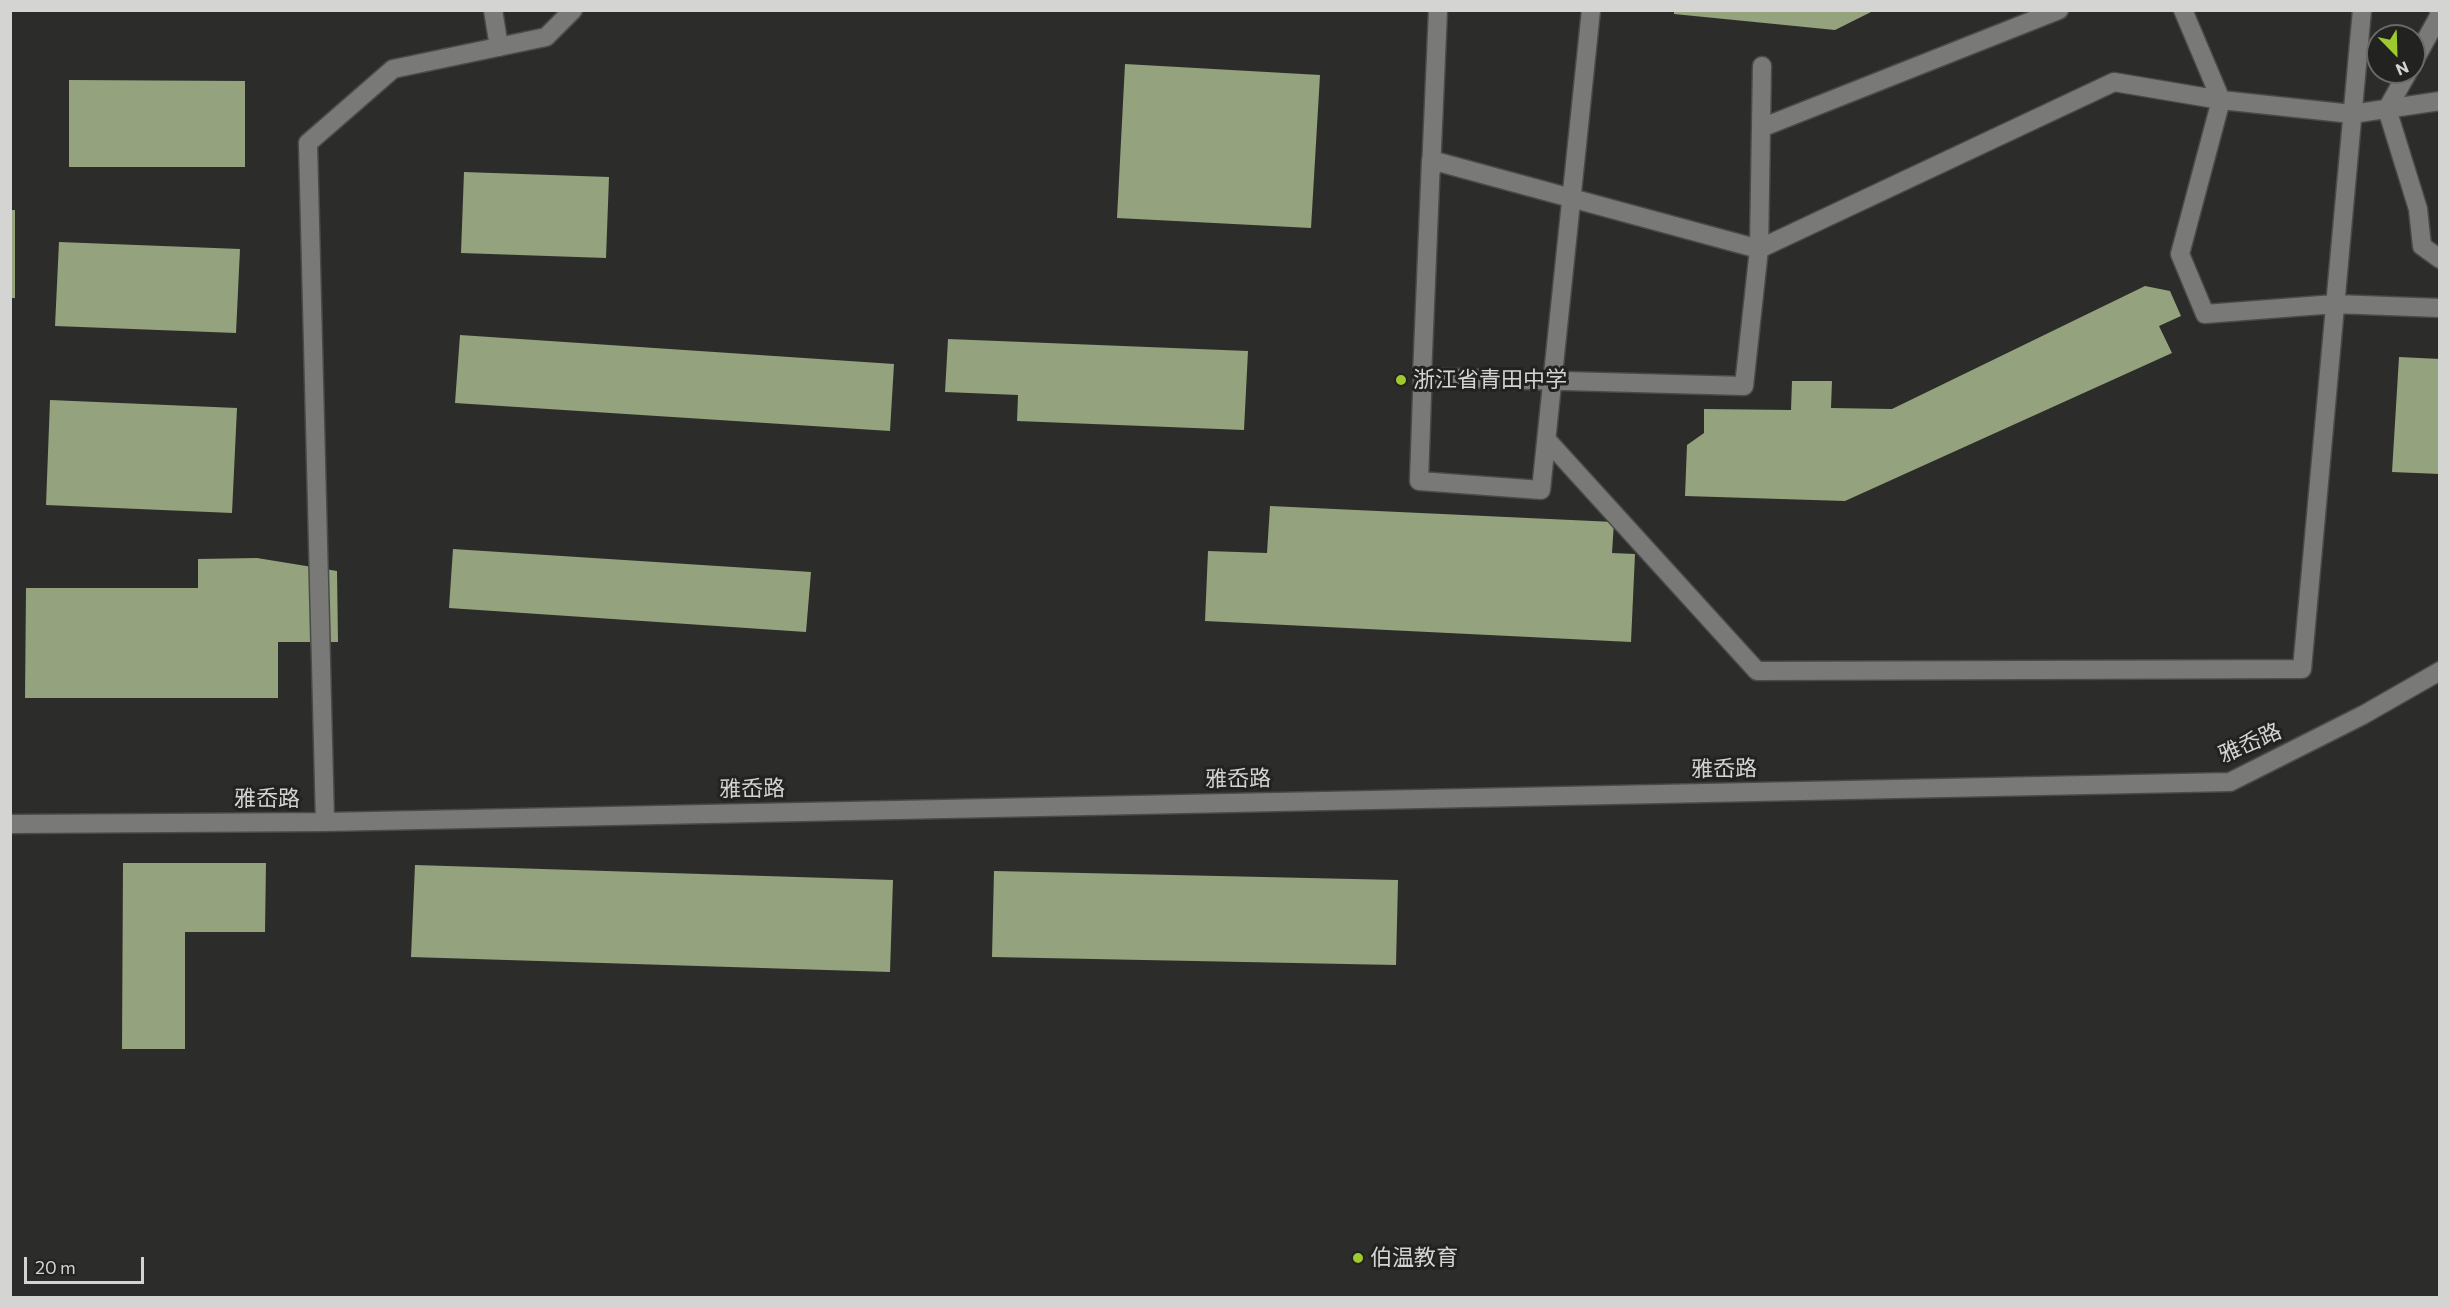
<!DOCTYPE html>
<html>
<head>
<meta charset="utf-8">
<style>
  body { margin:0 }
  #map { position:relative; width:2450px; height:1308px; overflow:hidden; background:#2c2d2a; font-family:Commissioner,sans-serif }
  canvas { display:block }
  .frame { position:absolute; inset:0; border:12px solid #d4d5d3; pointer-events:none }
  .north { position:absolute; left:2366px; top:24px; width:60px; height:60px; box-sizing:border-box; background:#222321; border:2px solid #696a68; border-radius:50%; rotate:157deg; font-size:16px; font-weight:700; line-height:24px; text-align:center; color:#d4d5d3 }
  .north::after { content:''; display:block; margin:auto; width:21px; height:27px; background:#9fca2d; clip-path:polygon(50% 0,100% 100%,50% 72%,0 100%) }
  .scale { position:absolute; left:24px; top:1257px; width:120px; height:27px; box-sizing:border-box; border:3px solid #d4d5d3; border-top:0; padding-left:8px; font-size:18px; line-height:21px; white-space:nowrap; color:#d4d5d3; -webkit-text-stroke:4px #222321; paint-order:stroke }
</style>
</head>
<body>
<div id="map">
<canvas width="2450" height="1308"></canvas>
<div class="frame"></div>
<div class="north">N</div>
<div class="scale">20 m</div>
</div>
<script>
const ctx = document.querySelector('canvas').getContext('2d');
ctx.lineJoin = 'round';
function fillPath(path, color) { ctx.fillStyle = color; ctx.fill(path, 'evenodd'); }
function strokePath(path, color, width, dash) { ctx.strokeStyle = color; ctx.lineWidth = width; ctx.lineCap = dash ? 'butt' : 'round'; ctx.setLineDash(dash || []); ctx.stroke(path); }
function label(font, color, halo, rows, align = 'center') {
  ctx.font = font + ' Commissioner,"Noto Sans SC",sans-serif'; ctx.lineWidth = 6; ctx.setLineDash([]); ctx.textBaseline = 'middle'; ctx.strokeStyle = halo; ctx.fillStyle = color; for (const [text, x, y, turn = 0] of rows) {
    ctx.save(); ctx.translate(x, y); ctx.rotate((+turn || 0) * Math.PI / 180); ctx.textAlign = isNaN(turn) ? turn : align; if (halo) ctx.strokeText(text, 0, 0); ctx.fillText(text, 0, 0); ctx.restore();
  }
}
fillPath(new Path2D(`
  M1674,10H1875L1835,30L1674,14Z
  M1125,64L1320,75L1311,228L1117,218Z
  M69,80L245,81V167H69Z
  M464,172L609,177L606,258L461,253Z
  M10,210H15V298H10Z
  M59,242L240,249L236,333L55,326Z
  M2145,286L2170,291L2181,316L2159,326L2172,353L1845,501L1685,496L1687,445L1704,433V409L1791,410L1792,381H1832L1831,408L1892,409Z
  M460,335L894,364L890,431L455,403Z
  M948,339L1248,351L1244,430L1017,421L1018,395L945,392Z
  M2399,357L2440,359V474L2392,472Z
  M50,400L237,408L232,513L46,505Z
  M1270,506L1614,522L1612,553L1635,554L1631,642L1205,621L1208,551L1267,553Z
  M453,549L811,572L806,632L449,608Z
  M257,558L337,571L338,642H278V698H25L26,588H198V559Z
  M123,863H266L265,932H185V1049H122Z
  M415,865L893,880L890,972L411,957Z
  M994,871L1398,880L1396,965L992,957Z`), '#94a27d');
const minor = new Path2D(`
  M493,10L499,47
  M2183,10L2221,100L2180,254L2205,314L2335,304L2440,308
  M2414,61L2439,16V10
  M1762,66L1759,249L1431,160L1422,377L1744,386L1759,249L2114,82L2221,100L2352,114L2440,101
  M2408,72L2387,109L2418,209L2422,246L2440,259
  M1761,128L2059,10
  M1431,171L1438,10
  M1423,366L1419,481L1541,490L1591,10
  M1547,440L1757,671L2302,669L2362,10
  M325,822L308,143L393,69L546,37L573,10
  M10,824L325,822L2230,782L2363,715L2440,671`);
strokePath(minor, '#4a4b49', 21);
strokePath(minor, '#797a77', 18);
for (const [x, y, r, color] of [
  [1401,380,6,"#9fca2d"],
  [1358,1258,6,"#9fca2d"]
]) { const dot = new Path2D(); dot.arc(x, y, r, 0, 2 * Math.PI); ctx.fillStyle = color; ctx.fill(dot); strokePath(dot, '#222321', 2); }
label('22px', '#d4d5d3', '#222321', [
  ["浙江省青田中学",1413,380],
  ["伯温教育",1370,1258]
], 'left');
label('22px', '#d4d5d3', '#222321', [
  ["雅岙路",2250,743,-24],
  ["雅岙路",1724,769,-1],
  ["雅岙路",1238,779,-1],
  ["雅岙路",752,789,-1],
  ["雅岙路",267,799]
]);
</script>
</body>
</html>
